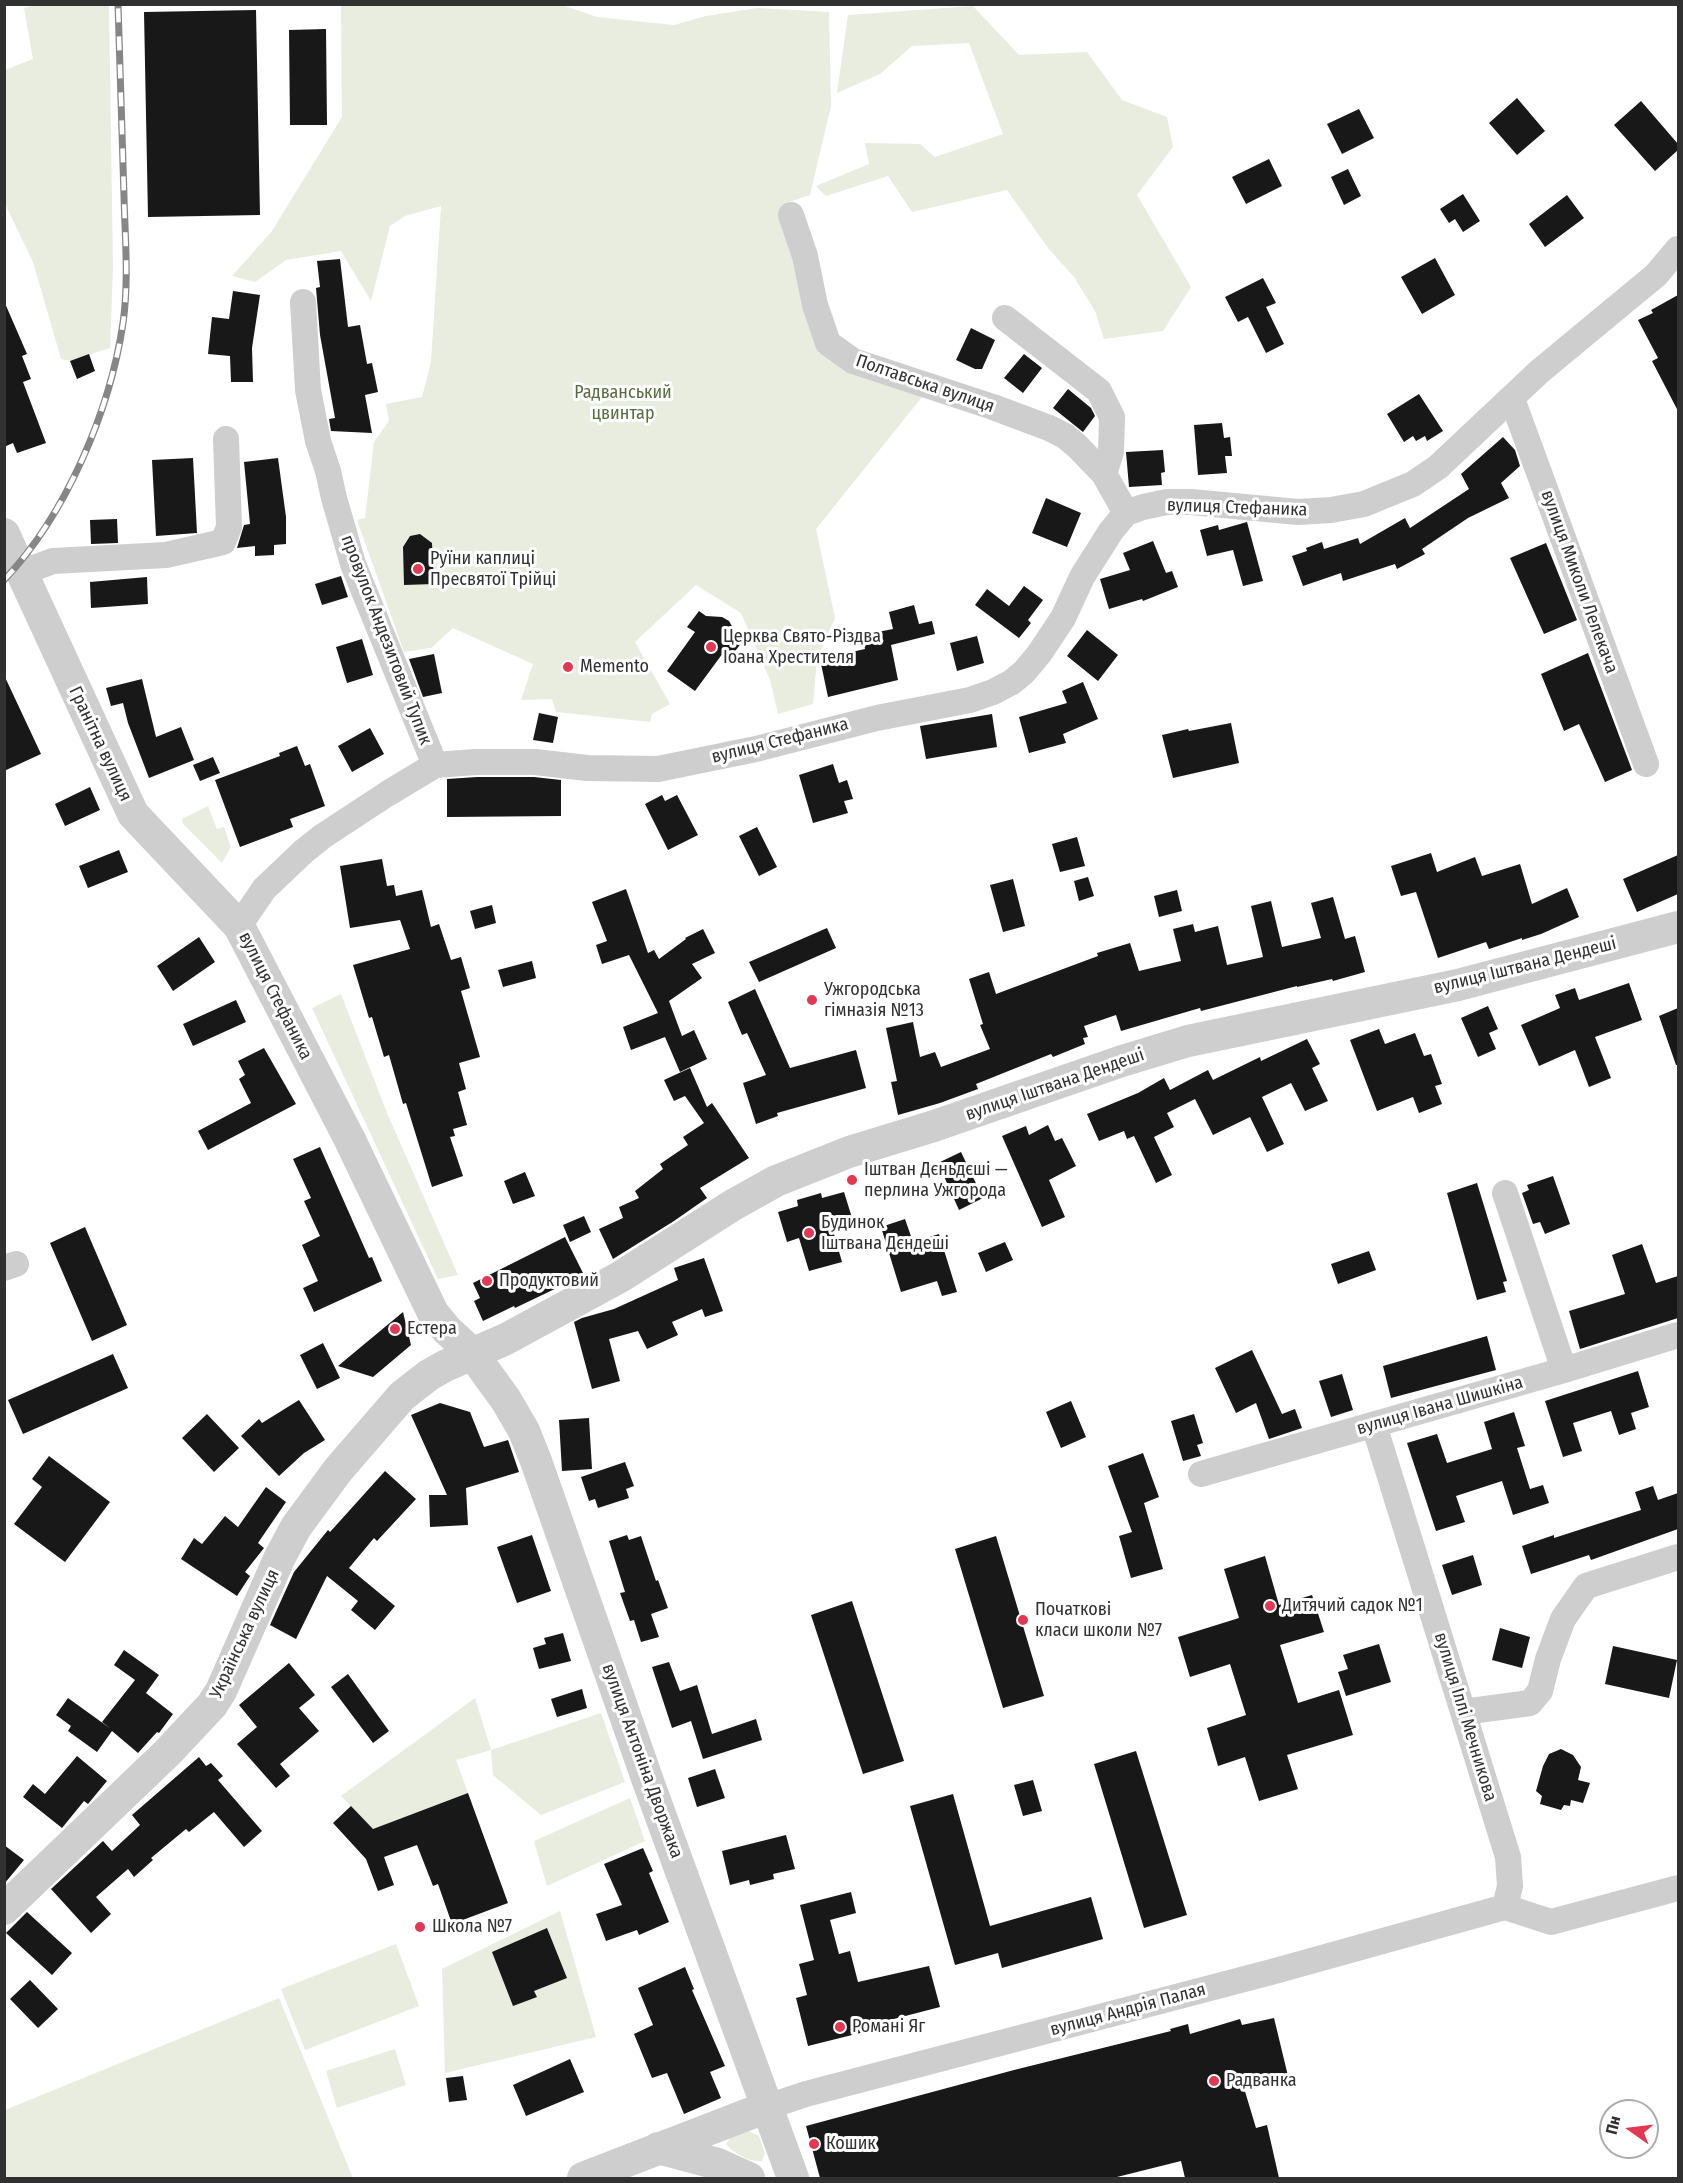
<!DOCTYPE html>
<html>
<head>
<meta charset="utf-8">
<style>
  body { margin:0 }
  #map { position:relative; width:1683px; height:2183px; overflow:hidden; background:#fff; font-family:"Fira Sans Condensed",sans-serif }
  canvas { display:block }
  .frame { position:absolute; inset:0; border:6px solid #313131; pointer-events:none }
  .north { position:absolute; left:1599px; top:2099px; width:60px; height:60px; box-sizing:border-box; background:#fff; border:2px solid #adadad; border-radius:50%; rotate:284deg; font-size:16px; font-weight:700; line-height:24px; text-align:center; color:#313131 }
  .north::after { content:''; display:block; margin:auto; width:21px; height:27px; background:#e33854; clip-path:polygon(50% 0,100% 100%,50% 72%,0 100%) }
</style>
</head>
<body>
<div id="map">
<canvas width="1683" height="2183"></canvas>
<div class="frame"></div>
<div class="north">Пн</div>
</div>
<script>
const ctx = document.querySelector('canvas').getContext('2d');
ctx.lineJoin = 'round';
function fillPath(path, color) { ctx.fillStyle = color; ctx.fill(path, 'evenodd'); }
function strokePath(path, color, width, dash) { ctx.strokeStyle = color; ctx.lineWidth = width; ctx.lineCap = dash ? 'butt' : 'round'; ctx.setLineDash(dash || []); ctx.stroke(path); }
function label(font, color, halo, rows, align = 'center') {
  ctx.font = font + ' "Fira Sans Condensed",sans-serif'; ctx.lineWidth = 6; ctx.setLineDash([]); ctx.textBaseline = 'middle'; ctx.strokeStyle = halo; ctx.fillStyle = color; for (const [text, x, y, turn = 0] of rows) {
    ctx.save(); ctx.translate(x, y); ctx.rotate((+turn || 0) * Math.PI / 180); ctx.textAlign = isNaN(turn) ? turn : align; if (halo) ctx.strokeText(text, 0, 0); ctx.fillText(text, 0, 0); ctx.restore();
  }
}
fillPath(new Path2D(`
  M40,4L109,5L113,269L110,348L70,361L61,359L33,262L5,204V70L33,59L24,8Z
  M341,5H562L597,17L674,25L706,16L757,8L829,12L831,106L810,195L786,203L827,354L926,392L816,529L835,618L817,659L813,704L778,714L770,680L741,613L696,585L635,642L670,704L652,714L650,722L556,712L552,699L521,700L533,664L453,628L431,648L404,652L357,520L365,518L374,442L389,421L386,404L422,397L431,362L441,206L405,216L390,226L371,301L341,251L286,260L255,282L232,276L272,231L342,117Z
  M973,6L1019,55L1087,52L1122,100L1167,117L1173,147L1137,195L1191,287L1163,331L1104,339L1095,311L1074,277L1048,248L1007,190L912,212L888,176L826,196L816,186L869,164L865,143L920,144L935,157L1003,134L969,43L912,46L880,74L837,93L848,15Z
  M208,806L217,829L224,827L231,847L222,863L183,824L182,819Z
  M341,994L387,1113L458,1275L438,1279L312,1008Z
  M475,1698L491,1750L601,1713L625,1782L541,1815L493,1775L491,1750L456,1760L468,1793L373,1829L341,1796Z
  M630,1798L645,1841L547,1886L534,1841Z
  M560,1911L596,2037L445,2073L442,1969Z
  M396,1944L419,2006L305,2050L281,1989Z
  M279,1998L353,2178H5V2110Z
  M395,2049L406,2085L337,2108L326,2071Z
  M749,2131L759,2136L765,2153L762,2161C751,2163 733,2153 726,2144L730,2138Z`), '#e8eddf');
fillPath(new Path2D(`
  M256,10L260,215L148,217L144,12Z
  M326,29L327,125H290L289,30Z
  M1517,98L1545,131L1517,155L1489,123Z
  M1641,101L1678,144V150L1655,171L1614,125Z
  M1359,109L1374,138L1342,154L1327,124Z
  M1269,159L1282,186L1246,204L1232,177Z
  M1348,169L1361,196L1344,205L1331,177Z
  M1463,194L1480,221L1463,232L1455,219L1449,223L1440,209Z
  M1567,195L1584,218L1545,247L1529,224Z
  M1435,258L1455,295L1422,314L1401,277Z
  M340,259L348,327L360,325L367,364L372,363L378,392L365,395L372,433L331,431L329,419L335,418L320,335L316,288L320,287L317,261Z
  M1263,278L1276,303L1266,307L1284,344L1266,353L1248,317L1238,322L1225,297Z
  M233,291L260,295L252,348L253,382H231L230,356L208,354L212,317L229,319Z
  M1678,295V411L1652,361L1658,358L1638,320L1653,313L1651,310Z
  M4,301L27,354L22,356L31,379L23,382L46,443L17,453L13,443L4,447Z
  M971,328L995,340L982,369H975L956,360Z
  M89,354L95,371L77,379L70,361Z
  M1024,354L1042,368L1023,393L1004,378Z
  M1068,389L1091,408L1095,416L1083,432L1053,408Z
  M1419,394L1443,431L1427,441L1425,436L1416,441L1413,436L1404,442L1387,414Z
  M1222,423L1224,438L1230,437L1232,456H1225L1227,473L1198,475L1194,425Z
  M1503,437L1515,450L1520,466L1501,483L1509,498L1468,518L1422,549L1425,554L1397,569L1395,564L1343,581L1341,573L1303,586L1292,556L1307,551L1306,548L1322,542L1324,549L1358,538L1360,544L1405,518L1410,528L1469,489L1461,474Z
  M1163,450L1165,472L1161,473L1162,485L1129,487L1126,452Z
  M193,458L197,533L156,536L152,460Z
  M278,458L286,517V544L274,545V555L255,556V546L237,548L244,525L250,524L244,462Z
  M1046,498L1081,513L1067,547L1032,533Z
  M117,519L118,543L91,544L90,520Z
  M1247,522L1263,581L1243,586L1233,550L1207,556L1200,530L1218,525L1219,530Z
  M420,534L432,543L434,584L404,585L403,547L410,536Z
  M1153,541L1166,573L1172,571L1178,587L1143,601L1142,599L1109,609L1100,579L1130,570L1123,553Z
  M1546,543L1577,620L1544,634L1510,558Z
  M341,576L348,597L322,605L315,584Z
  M147,577L148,604L91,608L90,582Z
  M1024,586L1043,600L1028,620L1031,623L1019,638L975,605L987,589L1009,606Z
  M914,605L919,624L932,621L935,634L891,645L898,680L828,697L820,659L865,649L862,635L893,629L889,612Z
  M699,611L706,616L722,617L729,621L733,628L734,637L742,642L730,658L723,653L695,691L667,671L695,632L687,627Z
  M1087,630L1118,655L1098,681L1067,656Z
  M977,636L984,663L957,671L950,643Z
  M362,639L373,675L347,683L336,647Z
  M1588,653L1632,770L1605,782L1579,724L1564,731L1541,674Z
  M434,654L442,693L423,697L409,659Z
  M4,675L41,754L4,771Z
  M142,679L156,737L181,727L194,760L149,778L128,723L123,703L111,706L106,688Z
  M1083,682L1098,719L1063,734L1066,743L1029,753L1019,717L1067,703L1062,691Z
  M539,713L558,717L553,743L533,740Z
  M992,714L997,747L926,759L920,726Z
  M1231,723L1239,763L1173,778L1162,735L1188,729L1189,731Z
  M370,728L384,754L352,772L338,746Z
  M297,746L305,766L310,764L325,806L290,819L293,827L240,847L215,780L280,756L279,753Z
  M213,757L220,773L200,781L193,765Z
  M833,764L839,783L847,780L853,799L844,801L848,813L813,823L799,775Z
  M477,777H534L561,780V816L447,817V779Z
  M90,787L100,810L65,826L55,804Z
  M662,795L665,801L677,795L698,835L668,850L645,804Z
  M757,827L777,867L759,876L739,836Z
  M1077,837L1085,866L1060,872L1052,844Z
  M119,850L128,872L88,888L79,866Z
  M1431,853L1437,872L1475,857L1482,876L1520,864L1532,904L1567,888L1579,917L1541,934L1522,940V938L1489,949L1486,942L1438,958L1416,892L1401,896L1391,866Z
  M1678,855V894L1637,912L1623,879Z
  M382,859L387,886L394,885L396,896L422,890L431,927L439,924L451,960L461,957L470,988L461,991L480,1057L459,1063L466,1089L458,1092L467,1125L453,1129L455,1136L450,1137L463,1176L432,1187L406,1103L403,1104L389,1055L384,1057L372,1017L369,1018L353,965L410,949L400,920L350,928L340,866Z
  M1088,877L1094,896L1079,901L1074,881Z
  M1013,879L1025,926L1003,932L990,885Z
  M626,889L648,953L654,950L659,959L686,939L685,938L703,929L715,953L692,964L702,978L669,1001L682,1036L694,1030L707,1059L680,1072L665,1037L631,1050L623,1027L658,1013L629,955L602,964L596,945L607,941L592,902Z
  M1177,890L1182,911L1159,917L1154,896Z
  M1333,897L1345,939L1355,936L1365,972L1333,981L1332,979L1297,987V986L1201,1011L1200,1008L1121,1031L1116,1015L1084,1026L1088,1037L1083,1038L1085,1044L1053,1057L1051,1054L976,1084L978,1089L940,1103L898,1115L891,1082L897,1081L886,1028L913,1022L920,1057L935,1052L941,1067L990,1049L980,1025L983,1024L969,979L989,972L996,994L1098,956L1097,953L1130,943L1139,971L1181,961L1173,929L1193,924L1195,932L1218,926L1227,965L1263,957L1251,906L1271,901L1282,947L1321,938L1311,903Z
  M492,905L496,923L475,929L470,911Z
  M827,928L836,948L759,982L749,962Z
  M199,937L215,962L173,991L157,966Z
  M532,961L536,978L503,987L498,970Z
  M1629,983L1642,1020L1595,1037L1611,1078L1589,1087L1575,1050L1539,1066L1521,1025L1560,1008L1555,995L1575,988L1579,1000Z
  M755,989L790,1068L856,1050L866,1088L777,1113L778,1116L756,1124L743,1083L766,1075L747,1033L742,1035L728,1002Z
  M236,1000L246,1022L193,1046L183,1024Z
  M1488,1006L1498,1029L1489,1033L1496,1049L1478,1057L1461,1018Z
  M1678,1008V1065H1676L1659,1016Z
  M1379,1029L1385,1044L1415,1033L1424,1056L1431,1054L1442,1084L1435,1086L1442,1104L1419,1113L1413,1097L1377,1111L1350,1040Z
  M1307,1039L1320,1064L1312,1068L1328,1101L1305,1111L1291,1083L1262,1097L1284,1144L1267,1152L1250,1117L1213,1135L1195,1099L1167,1113L1174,1127L1154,1137L1172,1175L1156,1183L1134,1136L1127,1139L1124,1131L1099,1141L1087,1114L1138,1093L1164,1078L1170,1090L1208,1070L1213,1080L1260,1057L1261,1061Z
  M264,1048L296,1104L208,1150L198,1131L251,1103L239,1079L245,1075L238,1061Z
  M690,1068L707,1107L712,1103L749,1158L700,1188L707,1198L674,1221L613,1259L599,1229L623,1218L619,1207L639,1198L635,1191L663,1169L660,1164L688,1145L683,1137L704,1123L685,1096L674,1101L664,1080Z
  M1048,1125L1055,1141L1062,1138L1076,1166L1049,1180L1065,1217L1042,1227L1002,1136L1026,1126L1029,1135Z
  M320,1147L369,1258L372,1257L382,1281L314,1312L303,1288L318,1281L302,1245L320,1236L304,1201L311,1198L293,1159Z
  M961,1152L983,1198L959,1210L938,1163Z
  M525,1172L535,1196L513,1204L504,1181Z
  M1553,1176L1570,1224L1545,1234L1540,1222L1533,1224L1522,1193L1529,1190L1527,1185Z
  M1477,1183L1507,1281L1503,1282L1506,1292L1477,1300L1447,1193Z
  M844,1192L853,1221L832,1227L842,1262L809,1271L799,1238L787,1242L778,1212L798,1206L797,1200L821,1193L822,1198Z
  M584,1216L591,1232L570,1242L563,1225Z
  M905,1219L913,1242L939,1234L957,1292L942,1296L937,1281L901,1292L881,1227Z
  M85,1227L127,1325L92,1341L50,1243Z
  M565,1237L584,1275L515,1308L514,1306L483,1321L474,1301L480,1298L473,1283Z
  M1005,1242L1013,1260L986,1272L978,1253Z
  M1642,1244L1656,1283L1678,1276V1318L1580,1349L1569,1311L1625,1294L1612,1255Z
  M1369,1251L1376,1270L1338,1284L1331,1264Z
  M704,1258L723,1311L705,1317L702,1309L672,1322L678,1335L647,1349L638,1331L609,1339L620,1381L592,1389L574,1322L582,1318L614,1309L678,1280L674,1268Z
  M403,1312L411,1345L373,1377L338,1366Z
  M1487,1336L1496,1370L1391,1398L1383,1366Z
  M323,1343L340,1378L317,1389L300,1355Z
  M1252,1350L1282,1414L1295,1409L1302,1428L1269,1439L1256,1403L1236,1413L1215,1368Z
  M113,1354L128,1388L23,1434L8,1400Z
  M1638,1371L1649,1407L1631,1413L1636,1429L1619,1435L1611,1411L1573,1423L1582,1451L1563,1457L1545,1401Z
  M1342,1374L1353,1410L1331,1417L1319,1381Z
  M299,1400L325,1440L304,1453L279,1476L241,1436L259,1419L262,1423Z
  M1071,1401L1086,1437L1061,1448L1046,1412Z
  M440,1403L470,1412L484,1447L508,1440L519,1472L466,1488L468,1525L430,1527L429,1495H447L411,1415Z
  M1514,1412L1525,1446L1517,1448L1530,1489L1543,1485L1549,1503L1513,1515L1502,1481L1456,1496L1465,1522L1436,1531L1407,1443L1437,1434L1447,1463L1492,1449L1484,1422Z
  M207,1414L239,1448L214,1472L182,1438Z
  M1194,1414L1203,1443L1197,1445L1201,1456L1183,1461L1171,1421Z
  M589,1418L592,1469L562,1471L559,1420Z
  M1143,1453L1159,1497L1144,1503L1163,1569L1131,1578L1119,1536L1132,1532L1108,1466Z
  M49,1456L110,1502L65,1562L14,1524L42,1487L32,1479Z
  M625,1462L634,1486L626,1489L629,1498L598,1508L595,1499L589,1501L581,1477Z
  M385,1471L416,1499L377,1541L374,1538L349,1568L395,1606L375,1630L351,1610L358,1601L327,1576L296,1639L270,1625L294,1572L328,1530L330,1532Z
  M1653,1486L1658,1500L1678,1493V1529L1591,1560L1589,1555L1531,1574L1522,1546L1554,1535V1538L1641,1510L1635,1492Z
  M266,1487L286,1502L258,1543L264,1548L245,1572L250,1576L237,1596L181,1559L194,1538L202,1544L225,1516L238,1527Z
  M532,1535L551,1591L517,1603L497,1547Z
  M627,1535L629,1540L641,1536L656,1581L658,1580L668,1608L651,1614L659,1637L641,1642L634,1620L630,1621L620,1593L625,1592L609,1541Z
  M996,1536L1044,1696L1003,1708L955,1549Z
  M1473,1555L1482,1585L1452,1595L1442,1565Z
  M1265,1556L1279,1605L1312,1595L1324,1632L1280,1645L1298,1703L1339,1690L1353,1735L1287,1755L1298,1789L1259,1801L1245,1757L1218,1766L1207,1728L1246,1715L1230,1664L1190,1677L1178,1637L1239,1618L1224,1569Z
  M852,1601L904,1761L863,1774L811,1615Z
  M1500,1628L1530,1637L1522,1668L1492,1660Z
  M563,1633L571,1661L539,1669L533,1648L546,1644L544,1638Z
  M1379,1644L1391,1682L1346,1696L1338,1672L1348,1669L1343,1655Z
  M1613,1646L1677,1660L1669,1698L1605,1684Z
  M124,1650L159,1675L146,1693L173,1714L159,1733L157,1732L138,1753L112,1731L97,1752L68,1731L71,1726L56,1715L68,1698L111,1729L102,1722L135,1680L114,1665Z
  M669,1662L680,1691L697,1685L712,1734L756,1719L762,1740L703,1759L691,1721L672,1728L652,1667Z
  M289,1663L315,1695L299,1708L319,1731L280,1764L290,1776L276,1788L237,1744L257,1727L239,1705Z
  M348,1674L389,1731L373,1743L331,1687Z
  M582,1689L587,1708L557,1717L551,1699Z
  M1561,1749L1573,1755L1581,1767L1578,1780L1590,1783L1583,1803L1571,1800L1570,1806L1564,1805L1561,1810L1540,1804L1542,1796L1536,1791L1543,1766L1549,1754Z
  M1136,1751L1187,1915L1144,1928L1094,1764Z
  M77,1756L107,1781L88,1804L84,1801L62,1828L23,1797L33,1784L45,1794Z
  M199,1757L206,1766L211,1763L223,1776L218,1780L262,1831L244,1847L214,1812L189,1832L186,1829L151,1858L153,1860L134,1877L128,1869L96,1897L111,1914L91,1933L51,1889L103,1841L112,1851L140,1825L132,1815Z
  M715,1769L725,1798L697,1807L688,1778Z
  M1033,1780L1042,1811L1023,1816L1014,1785Z
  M468,1793L508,1903L452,1924L438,1884L433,1886L417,1845L384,1857L394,1885L378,1891L366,1859L333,1823L351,1806L373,1829Z
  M953,1794L990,1926L1091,1897L1103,1939L1002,1968L998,1953L955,1965L910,1806Z
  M786,1835L795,1869L773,1874L774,1879L750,1885L749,1880L730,1885L722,1851Z
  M4,1845L24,1860L4,1884Z
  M643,1848L653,1871L649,1873L669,1922L639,1935L637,1930L606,1941L596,1914L622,1905L604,1864Z
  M851,1892L856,1913L830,1920L839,1954L850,1951L858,1982L929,1966L940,2007L886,2021L888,2026L808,2046L796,1998L807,1995L799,1964L814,1960L800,1905Z
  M27,1912L72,1953L52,1975L6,1933Z
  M547,1928L567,1978L534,1991L537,1997L513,2006L492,1952Z
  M685,1967L694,1989L692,1990L725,2066L710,2072L721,2098L684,2114L667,2073L652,2078L634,2034L653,2025L638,1988Z
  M30,1980L58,2009L38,2028L10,1999Z
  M1274,2018L1288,2076L1244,2088L1256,2128L1267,2125L1279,2178H1185L1181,2161L1113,2178H820L806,2126L1014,2070L1171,2031L1170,2029L1188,2024L1190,2034L1240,2019L1242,2025Z
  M570,2059L584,2092L526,2116L513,2085Z
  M463,2076L467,2100L449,2102L446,2078Z`), '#181818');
strokePath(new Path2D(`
  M791,215L805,256L815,305L828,343L853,361L993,407L1049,428L1065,436L1078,447L1104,474L1126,513
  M303,302L308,390L318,441L328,471L334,498L353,564L435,765
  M1005,318L1099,391L1112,417L1111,452L1104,474
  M1512,399L1646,764
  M23,572L53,561L166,555L223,542L229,527L226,439
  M239,926L264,889L304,851L323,836L387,794L435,765L476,762H535L587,768L658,769L756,749L877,718L970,700L993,692L1012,682L1024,672L1039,654L1063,618L1082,577L1111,531L1126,513L1143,507L1167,502H1191L1298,512L1331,510L1364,504L1413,484L1438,467L1540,371L1656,275L1678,249
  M1505,1193L1564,1370
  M4,1268L16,1264
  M1374,1425L1508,1857L1510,1886L1505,1907
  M1201,1474L1564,1370L1678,1335
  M1463,1712L1530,1703L1540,1691L1548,1659L1563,1619L1586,1586L1678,1557
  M767,2107L806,2094L1275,1971L1505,1907L1551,1922L1678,1888`), '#cecece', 26);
strokePath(new Path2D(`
  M4,534L133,814L239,926L349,1138L433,1313L447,1330L472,1353L506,1400L524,1431L536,1461L649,1784L793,2178
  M4,1909L167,1753L212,1705L221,1691L279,1559L296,1527L338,1470L402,1396L429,1375L445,1366L506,1339L620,1277L733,1205L776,1181L849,1152L934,1126L1122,1061L1188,1041L1458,985L1678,927
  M658,2148L718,2164L749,2178
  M583,2178L767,2107`), '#cecece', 32);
const rail = new Path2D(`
  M4,580C66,515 110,411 123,323C129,281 125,238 124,196C122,132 120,68 118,4`);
strokePath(rail, '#868686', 7);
strokePath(rail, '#fff', 4.5, [14]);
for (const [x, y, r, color] of [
  [418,569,6,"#e33854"],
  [711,647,6,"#e33854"],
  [568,667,6,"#e33854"],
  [812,1000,6,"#e33854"],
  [852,1180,6,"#e33854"],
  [809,1233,6,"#e33854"],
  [487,1281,6,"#e33854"],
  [395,1329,6,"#e33854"],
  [1270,1606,6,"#e33854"],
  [1023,1620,6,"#e33854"],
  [420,1927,6,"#e33854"],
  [840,2027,6,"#e33854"],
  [1214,2081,6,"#e33854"],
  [814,2144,6,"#e33854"]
]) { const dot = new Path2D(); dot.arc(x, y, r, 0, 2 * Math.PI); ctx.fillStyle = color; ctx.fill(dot); strokePath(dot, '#fff', 2); }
label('18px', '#313131', '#fff', [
  ["Полтавська вулиця",925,384,19],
  ["вулиця Стефаника",1237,508,2],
  ["вулиця Миколи Лелекача",1579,582,70],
  ["провулок Андезитовий Тупик",386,640,69],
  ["вулиця Стефаника",780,741,-14],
  ["Гранітна вулиця",100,744,65],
  ["вулиця Іштвана Дендеші",1525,966,-14],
  ["вулиця Стефаника",275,996,63],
  ["вулиця Іштвана Дендеші",1055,1085,-19],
  ["вулиця Івана Шишкіна",1440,1406,-16],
  ["Українська вулиця",245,1634,-65],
  ["вулиця Іллі Мечникова",1465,1717,73],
  ["вулиця Антоніна Дворжака",642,1761,70],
  ["вулиця Андрія Палая",1128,2010,-15]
]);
label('18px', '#586c3e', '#fff', [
  ["Радванський",623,393],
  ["цвинтар",623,414]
]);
label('18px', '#313131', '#fff', [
  ["Руїни каплиці",430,559],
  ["Пресвятої Трійці",430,580],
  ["Церква Свято-Різдва",723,637],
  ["Іоана Хрестителя",723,658],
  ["Memento",580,667],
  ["Ужгородська",824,990],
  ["гімназія №13",824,1011],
  ["Іштван Дєньдєші —",864,1170],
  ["перлина Ужгорода",864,1191],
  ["Будинок",821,1223],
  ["Іштвана Дєндеші",821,1244],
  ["Продуктовий",499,1281],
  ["Естера",407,1329],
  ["Дитячий садок №1",1282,1606],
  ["Початкові",1035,1610],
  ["класи школи №7",1035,1631],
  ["Школа №7",432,1927],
  ["Романі Яг",852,2027],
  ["Радванка",1226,2081],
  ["Кошик",826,2144]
], 'left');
</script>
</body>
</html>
